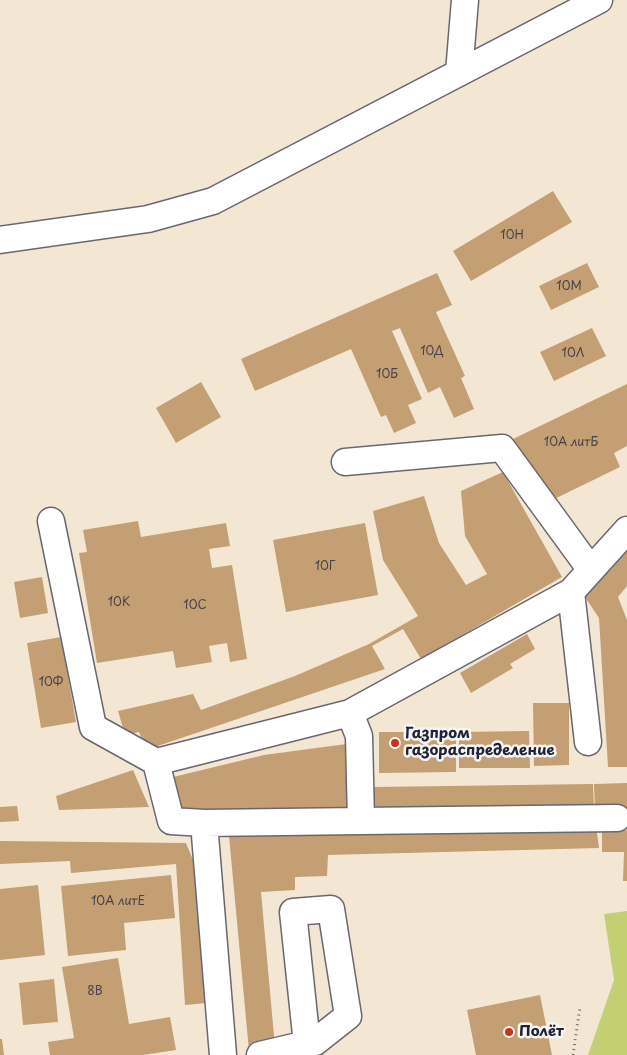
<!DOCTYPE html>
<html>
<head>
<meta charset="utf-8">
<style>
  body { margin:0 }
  canvas { display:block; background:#f3e7d3 }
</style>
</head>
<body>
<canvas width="627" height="1055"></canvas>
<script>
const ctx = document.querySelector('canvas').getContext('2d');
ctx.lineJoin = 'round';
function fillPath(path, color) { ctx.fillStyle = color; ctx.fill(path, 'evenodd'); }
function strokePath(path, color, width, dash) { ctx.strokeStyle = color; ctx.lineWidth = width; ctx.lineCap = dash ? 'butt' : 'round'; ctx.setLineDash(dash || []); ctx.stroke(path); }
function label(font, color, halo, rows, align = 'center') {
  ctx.font = font + ' "Playpen Sans",sans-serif'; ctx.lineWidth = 5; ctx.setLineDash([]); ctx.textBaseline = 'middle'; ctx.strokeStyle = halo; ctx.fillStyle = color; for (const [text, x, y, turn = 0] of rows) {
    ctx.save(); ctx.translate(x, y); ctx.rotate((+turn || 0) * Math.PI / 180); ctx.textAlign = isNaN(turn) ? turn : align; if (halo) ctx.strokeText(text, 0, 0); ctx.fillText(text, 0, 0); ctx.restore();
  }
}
fillPath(new Path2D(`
  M627,911V1055H588L614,980L604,914Z`), '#c3d071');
fillPath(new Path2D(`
  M553,191L572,222L471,281L453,251Z
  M587,263L599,287L551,310L539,286Z
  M437,273L452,305L436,312L465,376L461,378L474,409L454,418L440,387L428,393L400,328L392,331L422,399L408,405L416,423L394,433L386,415L381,417L351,349L255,391L241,359Z
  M592,328L606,356L554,381L540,352Z
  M201,382L221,417L176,443L156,408Z
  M627,384V446L614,453L620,467L544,504L513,439Z
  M503,472L562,577L421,659L403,629L372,646L385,669L146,750L139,732L125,735L118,711L193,694L201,710L295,676L369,644L418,616L383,560L373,511L424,496L439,543L466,585L487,574L465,536L461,491Z
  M138,521L141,537L226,523L230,546L209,549L212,568L232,565L247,659L230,662L227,643L209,646L212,662L176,668L173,651L97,663L79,553L87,552L83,530Z
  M365,523L378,595L286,612L273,540Z
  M627,546V586L618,597L627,620V767H608L599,618L585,597Z
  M42,577L48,613L20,618L14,582Z
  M527,634L535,649L510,664L513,668L471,693L460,673Z
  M61,637L76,722L41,728L27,643Z
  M533,703H569V765L534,766Z
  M529,731L530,768H459V732Z
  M379,732H456V772L379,773Z
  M354,743V814L180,811L173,777L264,755Z
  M133,770L149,807L59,810L56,796Z
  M627,783V809L595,810L594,784Z
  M593,784L594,810L374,813V787Z
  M17,806L19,821L0,822V807Z
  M596,826L599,848L328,855L327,876L295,877V890L261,892L275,1047L249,1051L229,836Z
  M602,830H627V881H623L624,852H602Z
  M0,841L186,843L193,860L209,983L206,1003L185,1005L176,864L71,873L70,861L0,864Z
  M171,875L175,918L124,923L126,950L68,956L61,886Z
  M38,885L45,955L0,960V889Z
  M118,958L129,1024L170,1017L176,1050L143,1055H50L48,1042L74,1038L62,967Z
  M54,979L58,1022L23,1025L19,983Z
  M540,995L552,1055H476L467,1010Z
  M0,1039H2L4,1055H0Z`), '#c39f73');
const minor = new Path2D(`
  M459,73L465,0
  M0,240L148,219L213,201L599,0
  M345,462L502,448L591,570
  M51,521L93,727L156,762
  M571,592L588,742
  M361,821L617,818
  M204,823L361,821L359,736L350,713
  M223,1055L204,823L171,821L156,762L350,713L571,592L627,530
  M260,1055L315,1042L348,1016L331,909L293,912L307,1044`);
strokePath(minor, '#6b6770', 29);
strokePath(new Path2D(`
  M573,1055L580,1007`), '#6b6770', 3, [1, 4]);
strokePath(minor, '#fff', 26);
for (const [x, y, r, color] of [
  [395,743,5,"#c8321e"],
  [509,1032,5,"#c8321e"]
]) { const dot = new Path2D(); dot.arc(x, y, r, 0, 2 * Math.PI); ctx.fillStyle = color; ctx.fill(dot); strokePath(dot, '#f6f6f2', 2); }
label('12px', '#4a4149', null, [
  ["10Н",512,236],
  ["10М",569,287],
  ["10Д",432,352],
  ["10Л",573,354],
  ["10Б",387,375],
  ["10А литБ",571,443],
  ["10Г",325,567],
  ["10К",119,603],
  ["10С",195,606],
  ["10Ф",51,683],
  ["10А литЕ",118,902],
  ["8В",95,992]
]);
label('bold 15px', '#22223b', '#f6f6f2', [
  ["Газпром",405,734],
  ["газораспределение",405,751],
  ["Полёт",519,1032]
], 'left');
</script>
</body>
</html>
